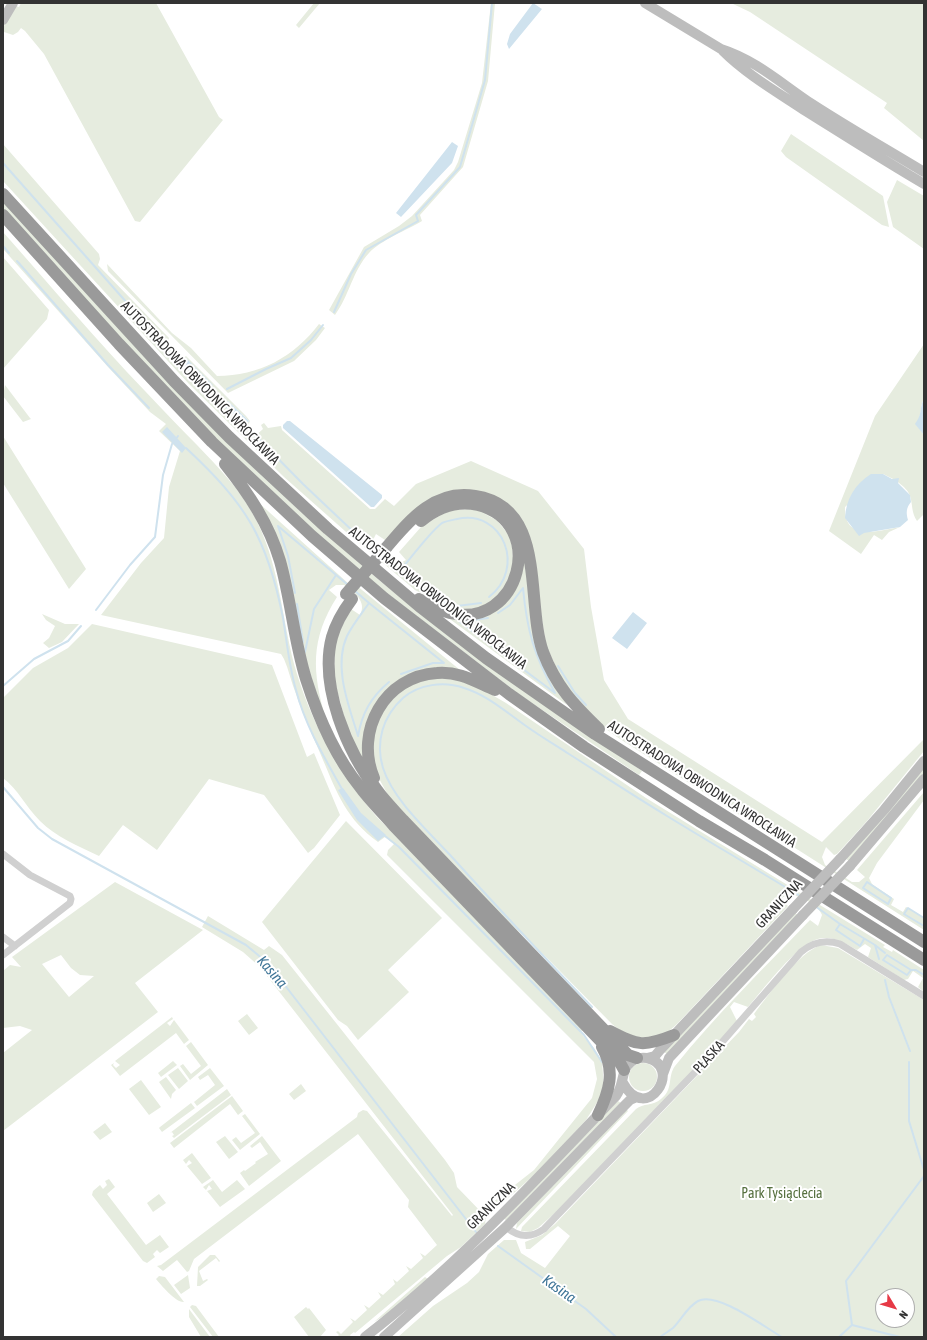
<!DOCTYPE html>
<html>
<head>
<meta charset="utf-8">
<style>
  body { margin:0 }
  #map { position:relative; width:927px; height:1340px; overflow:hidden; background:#fff; font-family:"Asap Condensed",sans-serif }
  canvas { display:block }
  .frame { position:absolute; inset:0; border:4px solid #333; pointer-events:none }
  .north { position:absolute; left:875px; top:1288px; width:40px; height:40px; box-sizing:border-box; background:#fff; border:1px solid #adadad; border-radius:50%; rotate:128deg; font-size:11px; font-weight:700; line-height:16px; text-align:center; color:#333 }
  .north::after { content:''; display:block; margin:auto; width:14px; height:18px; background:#e63946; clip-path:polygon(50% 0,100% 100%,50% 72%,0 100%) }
</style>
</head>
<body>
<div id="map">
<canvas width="927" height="1340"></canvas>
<div class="frame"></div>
<div class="north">N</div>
</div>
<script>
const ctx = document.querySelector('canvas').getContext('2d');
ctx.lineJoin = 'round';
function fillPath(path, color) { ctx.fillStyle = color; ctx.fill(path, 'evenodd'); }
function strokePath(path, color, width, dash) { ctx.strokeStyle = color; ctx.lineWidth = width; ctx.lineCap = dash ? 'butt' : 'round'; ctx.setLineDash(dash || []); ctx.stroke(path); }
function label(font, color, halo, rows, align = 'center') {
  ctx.font = font + ' "Asap Condensed",sans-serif'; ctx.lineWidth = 4; ctx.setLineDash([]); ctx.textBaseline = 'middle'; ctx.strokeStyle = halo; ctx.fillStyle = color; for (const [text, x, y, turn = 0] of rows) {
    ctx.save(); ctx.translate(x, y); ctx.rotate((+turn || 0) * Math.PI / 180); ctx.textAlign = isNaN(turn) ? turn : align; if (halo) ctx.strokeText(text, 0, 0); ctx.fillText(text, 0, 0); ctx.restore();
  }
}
fillPath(new Path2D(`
  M21,3H156L219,117L223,120L140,222L135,221L44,54L25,31L21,28L18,32L13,35L4,32C2,23 11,12 16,6L19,7Z
  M314,3H320L299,28L296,25Z
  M491,3H495L488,81L463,167L420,215L422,221C407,230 381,240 369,253C353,270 349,296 335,315L329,310L364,247L399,226L412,216L454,170L458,162L482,83Z
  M731,3H924V141L884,108L887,103L750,12Z
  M791,134L883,196L889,227L882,225L786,157L781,151Z
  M3,144L99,254L100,259L98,265L169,338L167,344L182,359L186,356L246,416L250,421L247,429L254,437L263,429L261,425L264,423L268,428L281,426L282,430L370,509H375L385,499L394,506L416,484L471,461L538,491L584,549L591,607L604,680L628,719L822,842L924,739V751L867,821L837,854L834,855L826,847L822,857L825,865L852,882H859L865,877L857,870L924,792V800L877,863L869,878L872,884L894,899L891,905L903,912L906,907L908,908L924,918V930L781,839L780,841L617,737L599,724L564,685L546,645L533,561L490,495L474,490L385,540L376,534L372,542C374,552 390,563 400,563L406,560L399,552L421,527L449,510L475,509L496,519L511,538L514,567L500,596L479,608L455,610L415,590L345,531L284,477L189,384L3,181ZM186,358L208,389L182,362ZM228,401L249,421L245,426L224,406Z
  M897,180L924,196V249L893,227L887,202Z
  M3,201L238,453L301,512L379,580L436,626L642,771L639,775L520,695L375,584L322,538L215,438L97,313L3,208Z
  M3,232C50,285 96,340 145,391C162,409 179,427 197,445C218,467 238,487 253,514C279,561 281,613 294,664C310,721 338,771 376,816L584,1029L580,1032L594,1048L602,1062L604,1087L598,1101L586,1120L542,1168L497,1208H493L492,1203L534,1170L592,1098L597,1079L594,1062L387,855L388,850L394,844L385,837L378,842C347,820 337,793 323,760C314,738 303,716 296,694C291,682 289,670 284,659L281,654L101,615L141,563L164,538L169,487L180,451L159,431L166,424L150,412L109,368L3,249Z
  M3,257L49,310L47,319L3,369Z
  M107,264L172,333L191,348L217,376C259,376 294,357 319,324L325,328L316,340L294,361L228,393L108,271Z
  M924,344V399C919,408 923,413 916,424L924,435V514L917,521C911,512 913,505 910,496C907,486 892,478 883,474L845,507C844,542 878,531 900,527L889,532L882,540L874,535L861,554L829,531L875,416Z
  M5,385L30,418L31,419L23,422L3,396Z
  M3,436L86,569L69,589L3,483Z
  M461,498L518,531L550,678L567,705L447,617L455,619L515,590L521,576L513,529L461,501Z
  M259,503L349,584L351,581L460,670L392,686L363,761L348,731L334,679L335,640L351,609L360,615C367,602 355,592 344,585H336L329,590L337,597C310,639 312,673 326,719L325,723Z
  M42,614L65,624H79L62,642L49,648L43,643L49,638L55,626L46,620Z
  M92,624L272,665L307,757L314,753L340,815L314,848L308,853L264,795L209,779L157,850L123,825L99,856C78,846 56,837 40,821C26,807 18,789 3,778V698L33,668L68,648Z
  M450,677L482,689L506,703L646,798L885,945L883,947L892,952L893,950L924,970V992L918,987L923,978L913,971L908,979L904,980L868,957L871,948L865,944L857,950C846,944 837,937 823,938C800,939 764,989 748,1007L734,1002L730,1007L737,1021L700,1063L564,1205L538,1228L530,1232L521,1231L522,1227L636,1109C643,1103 653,1106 661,1099C674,1089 667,1077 675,1066C716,1015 764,968 810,920L818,926L822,915C820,906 791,887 781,899L788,906L678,1023C671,1030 659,1040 648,1040C636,1039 621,1032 612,1024L548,959L502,916L389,797L376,773L371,747L380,714L401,690L422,680Z
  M924,767V773L908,794L849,861L846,859Z
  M346,821L442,918L388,970L409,992L358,1040L347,1026L338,1020L262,922Z
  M115,882L203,930L135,983L158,1012L3,1131V1053L32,1030L20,1026L3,1028V971L10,965L21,967L12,957ZM61,955L71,968L80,975L94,976L69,997L42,964Z
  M795,913L798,915L667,1054L664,1052Z
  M208,916L264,950L269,946L282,955L445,1160L454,1173L457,1187L486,1217L485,1224L461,1247L447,1256L355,1333L354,1332L350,1335L351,1337H337L339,1335L336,1332L338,1331L341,1334L353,1322L350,1318L355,1321L367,1310L364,1305L369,1308L381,1297L378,1292L383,1295L395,1284L393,1279L397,1282L409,1271L406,1266L411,1269L423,1258L420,1253L425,1256L437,1245L408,1207L409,1200L358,1134L194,1259L189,1271L187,1272L177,1260L163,1271L157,1266L161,1265L357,1117L358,1113L363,1110L367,1111L452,1216L453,1215L260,967L243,952L202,927Z
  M821,945L838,948L924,1000V1337H398L433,1306L467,1283L479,1272L488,1254L504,1240H516L521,1253L545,1268L570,1236L558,1226L530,1249H526L525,1242L542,1235L555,1224L739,1032L749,1019L752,1021L756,1017L754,1014C769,994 798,953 821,945ZM883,1296H907V1320H883Z
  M247,1014L258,1028L249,1035L238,1021Z
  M172,1017L173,1019L167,1023L170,1026L174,1020L189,1040L184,1044L176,1033L120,1076L111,1065L114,1063L113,1065L116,1068L120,1065L115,1061Z
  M191,1042L208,1065L190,1080L180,1066L183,1064L191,1074L201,1066L186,1046Z
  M173,1061L177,1065L161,1077L158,1073Z
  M629 1077a14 14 0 1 1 28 0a14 14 0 1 1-28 0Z
  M178,1068L188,1081L179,1089L168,1075Z
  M210,1068L224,1086L197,1106L194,1102L215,1085L208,1075L200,1080L198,1077Z
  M166,1077L176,1090L172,1094L171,1099L159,1082Z
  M141,1080L161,1107L149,1115L129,1089Z
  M301,1084L306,1091L294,1100L289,1094Z
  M227,1089L231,1095L174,1138L172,1136L174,1135L172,1132L170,1133Z
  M232,1096L243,1111L238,1115L230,1104L174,1148L170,1143Z
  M618,1101L621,1103L506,1220L504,1219Z
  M191,1103L195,1108L162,1132L159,1128L160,1127Z
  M626,1109L628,1111L516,1229L517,1223Z
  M245,1114L260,1134L240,1150L232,1140L236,1137L241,1143L255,1133L242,1116Z
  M105,1123L112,1132L100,1140L93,1132Z
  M225,1136L238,1152L229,1159L216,1142Z
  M262,1136L281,1161L249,1186L240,1173L244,1170L245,1171L256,1163L255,1162L268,1154L260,1142L252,1148L250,1146Z
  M192,1153L211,1178L202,1184L187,1166L192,1163L189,1160L186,1164L183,1160Z
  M109,1179L115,1187L107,1194L146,1245L160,1235L169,1247L160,1253L157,1250L153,1254L155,1257L147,1263L143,1261L92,1195L93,1191L100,1185L103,1189L107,1185L105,1181Z
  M213,1180L222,1192L237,1180L245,1189L220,1207L207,1191L212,1189L209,1185L206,1190L203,1187Z
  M159,1194L166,1203L153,1212L147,1203Z
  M210,1255H215L220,1261L219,1262L216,1258L199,1271L203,1281L207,1279L208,1280L200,1286H197L198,1267Z
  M188,1275L190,1288L181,1294L174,1285Z
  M159,1276L165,1277L184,1302C176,1303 161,1285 156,1279Z
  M425,1277L428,1279L387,1314L374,1322Z
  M192,1305L196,1306L219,1337H213L190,1307Z
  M306,1307L308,1309L309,1308L326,1330L320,1337H309L294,1317Z
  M189,1309L210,1337H201L189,1317Z`), '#e6ecdf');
fillPath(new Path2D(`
  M533,3L542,9L509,49L507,44L510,34Z
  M452,142L458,146L452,163L401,217L396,213Z
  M186,358L213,385L208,389L182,362Z
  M924,399V435L915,424C923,413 919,408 924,399Z
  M228,401L249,421L245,426L224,406Z
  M287,421H290L382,495V498L374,507H371L283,428V425Z
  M167,427L186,448L182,453L162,432Z
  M871,474H883L892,479L899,478L898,483L910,495L911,502C906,508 906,513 908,520L900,527L864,533L859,536L845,518C846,499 855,484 871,474Z
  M633,612L647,623L627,649L612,638Z
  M343,788L361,813L386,835L378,841L357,820L338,790Z`), '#cfe2ee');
strokePath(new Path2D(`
  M3,163L128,304L183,362
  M3,246L9,253
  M17,261L108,365L149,408
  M334,312L351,274L366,250L418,221L416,215L460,167L485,80L492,3
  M227,389L266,369L291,358L311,340L323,325
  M212,390L226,403
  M245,425L303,484L376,553
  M186,448C246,504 267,537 283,618C287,642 289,666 296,690C305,725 324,757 342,789
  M383,558L439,600L457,606L481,603
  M399,572C411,558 429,533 442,523C446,521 452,520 457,519C504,509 526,569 489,597
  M355,591L369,603
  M295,593L288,556L278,526L348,585
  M297,604L303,642
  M96,610L130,565L155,537L163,475L172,444L178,436
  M488,618L460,622L555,693C534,655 527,631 523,588L510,605L498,613
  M305,652L314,609L336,575
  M558,666L575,693L586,705
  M389,682C371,697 362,713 358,736C349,706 333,667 347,636C353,624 362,613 369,603L444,663H433L401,674
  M3,686L34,659L68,641L81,626
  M3,787L38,828L52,839L246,945L264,960L287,988L476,1232
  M385,836L399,847L584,1035L602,1062
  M867,882L891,898L888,904L863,888Z
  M815,906L840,924
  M924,918L908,908L904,914L924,926
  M864,939L860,946L836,930L840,924L875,945
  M887,955L911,970L907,975L883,960Z
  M879,959L875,945L885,953
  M911,970H916L924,975
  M885,980L889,997L910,1051
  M592,1007C544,957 497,907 451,856C429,832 393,800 383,768C375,742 383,716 403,698C419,684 444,681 464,688C487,695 506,712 526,726C540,736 555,745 569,754C602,775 634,796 667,816C711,843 756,869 800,896
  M909,1062V1121L924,1170
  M498,1246L586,1309L616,1337
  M852,1325L900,1337
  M660,1337C664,1334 669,1331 673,1328C682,1319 687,1307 698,1301C717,1291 764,1327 782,1337
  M839,1337L852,1325L846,1281L924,1176`), '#cfe2ee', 2);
strokePath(new Path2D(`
  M3,854L30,875L70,896L71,899L70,903L3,955
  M3,937L15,946
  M506,1227C518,1237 530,1239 544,1229L702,1065L801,952C813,942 825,939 840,944L924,996`), '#d0d0d0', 7);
strokePath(new Path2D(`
  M645,3L721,49C756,60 783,85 812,104C849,128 886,149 924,172
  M3,20L13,3
  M723,51C746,74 777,92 804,110C844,135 883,160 924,184
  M840,859L884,810L924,761
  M850,866L924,779
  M647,1058L655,1056L660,1050L793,909
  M663,1074L669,1058L803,915
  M365,1337C457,1266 536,1180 616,1096C624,1085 621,1073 628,1065C633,1059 640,1057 647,1058C684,1066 647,1126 623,1083
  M384,1337L506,1227L625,1105L630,1100L637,1097`), '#bdbdbd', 10);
strokePath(new Path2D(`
  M3,194L174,381L229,437L328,529L419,606L486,658L595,734L924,942
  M3,215L119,344L212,442L312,536L384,598L509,694L584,747L699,821L765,860L924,960
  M225,464C249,494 269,524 280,561C291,600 294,641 306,679C318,717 335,756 360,787C370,801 383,813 394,826L618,1059L624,1070
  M386,548C409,521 434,489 475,496C548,507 525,601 543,652C556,686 573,704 599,729
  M352,599C343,611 336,623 332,637C319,685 347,752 377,790C384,800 394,810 403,820L628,1055L637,1058
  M419,599C429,604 439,610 450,613C520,630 548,523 478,505C457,500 437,508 421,521
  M374,778C354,731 385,676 437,673C459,671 476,682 495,690
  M610,1031C638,1046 644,1047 674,1035
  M598,1115C609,1092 616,1071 602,1047`), '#9a9a9a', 12);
strokePath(new Path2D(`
  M793,909L840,859
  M803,915L850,866`), '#bdbdbd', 10);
strokePath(new Path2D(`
  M346,594L386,548`), '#9a9a9a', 12);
label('14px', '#333', '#fff', [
  ["AUTOSTRADOWA OBWODNICA WROCŁAWIA",200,383,46],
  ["AUTOSTRADOWA OBWODNICA WROCŁAWIA",438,598,38],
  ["AUTOSTRADOWA OBWODNICA WROCŁAWIA",702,784,33],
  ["GRANICZNA",779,904,-47],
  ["PŁASKA",709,1057,-48],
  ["GRANICZNA",491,1206,-44]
]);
label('14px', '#56703f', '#fff', [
  ["Park Tysiąclecia",782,1194]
]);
label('italic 15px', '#3f7597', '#fff', [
  ["Kasina",272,972,49],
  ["Kasina",559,1289,35]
]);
</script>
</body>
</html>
